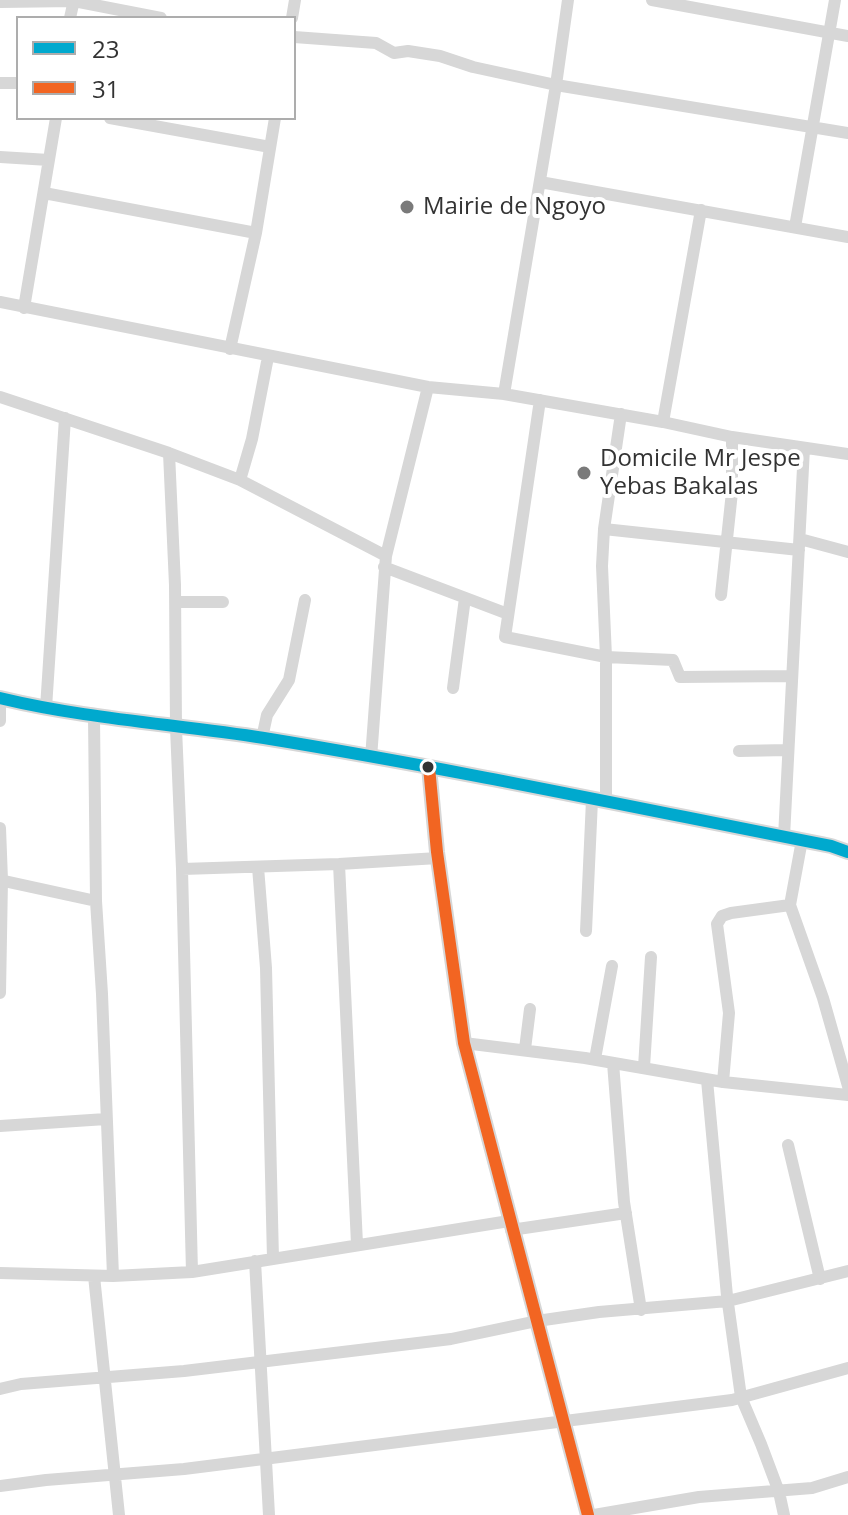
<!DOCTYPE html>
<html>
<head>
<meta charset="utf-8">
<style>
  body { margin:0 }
  #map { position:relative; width:848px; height:1515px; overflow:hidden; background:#fff; font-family:"Open Sans",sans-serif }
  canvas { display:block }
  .legend { position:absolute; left:16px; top:16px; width:280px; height:104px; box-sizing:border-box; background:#fff; border:2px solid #adadad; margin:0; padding:10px 14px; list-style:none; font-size:24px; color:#333 }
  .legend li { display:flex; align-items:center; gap:16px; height:40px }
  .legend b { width:40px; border:2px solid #adadad }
</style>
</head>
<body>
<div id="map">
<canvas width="848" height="1515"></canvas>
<ul class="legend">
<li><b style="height:10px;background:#00a9ce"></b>23</li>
<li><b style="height:10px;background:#f26522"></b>31</li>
</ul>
</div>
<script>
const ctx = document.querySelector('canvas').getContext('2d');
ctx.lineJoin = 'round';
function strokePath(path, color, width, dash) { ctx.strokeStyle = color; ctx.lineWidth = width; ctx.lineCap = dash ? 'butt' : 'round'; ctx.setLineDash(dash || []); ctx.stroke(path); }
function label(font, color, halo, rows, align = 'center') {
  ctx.font = font + ' "Open Sans",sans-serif'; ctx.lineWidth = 8; ctx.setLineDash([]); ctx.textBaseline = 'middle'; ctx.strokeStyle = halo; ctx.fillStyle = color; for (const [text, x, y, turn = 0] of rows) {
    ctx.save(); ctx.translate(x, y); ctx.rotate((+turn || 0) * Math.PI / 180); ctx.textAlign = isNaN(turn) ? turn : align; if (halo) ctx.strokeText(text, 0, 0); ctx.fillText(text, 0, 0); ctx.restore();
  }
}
strokePath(new Path2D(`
  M652,0L848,36
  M0,2L74,1L161,18
  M70,18L74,0
  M292,18L295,0
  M294,37L376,43L394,53L408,51L440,56L473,67L556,85L848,133
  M0,83H18
  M110,118L270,147
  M0,157L49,160
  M540,182L848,237
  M44,193L256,233
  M795,227L835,0
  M0,302L428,387L504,394L663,422L732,437L848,454
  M24,308L56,118
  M230,349L256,233L275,118
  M504,394L556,85L568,0
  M0,397L169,453L240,480L386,556L371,758
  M540,400L505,637L606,657L673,660L680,677L792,676
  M663,422L701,210
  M169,453L175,585L176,728L182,869L192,1272
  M240,480L252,439L268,357
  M604,529L799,550
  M800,539L848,552
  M386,556L428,387
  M384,567L508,614
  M721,595L732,492V437
  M176,602H223
  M453,688L465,598
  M46,708L65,418
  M94,717L96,901L102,994L113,1276
  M0,721V698
  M262,738L267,715L289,680L305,600
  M739,751L787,750
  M606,803V657L602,566L604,529L621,414
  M0,828L2,880L0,993
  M784,837L804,448
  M802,840L790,905L823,998L848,1086
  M339,864L357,1244
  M258,867L266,968L273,1259
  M182,869L339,864L438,858
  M0,880L96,901
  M586,931L592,800
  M464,1043L585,1058L723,1082L848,1095
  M525,1049L530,1009
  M595,1059L612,966
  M613,1063L624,1202L641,1310
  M644,1067L651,957
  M707,1080L727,1296L741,1397L761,1444L779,1492L784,1515
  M723,1082L729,1013L717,924L722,916L731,913L790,905
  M0,1126L106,1119
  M788,1145L820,1279
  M511,1230L626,1213
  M255,1261L269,1515
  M0,1273L113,1276L192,1272L509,1221
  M94,1276L119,1515
  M0,1389L21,1384L184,1371L451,1339L537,1321L599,1312L728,1301L848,1271
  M0,1486L46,1480L184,1469L732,1400L848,1368
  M594,1515L699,1497L812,1488L848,1477`), '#d7d7d7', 12);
strokePath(new Path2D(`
  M0,698C87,719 176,724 264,738C454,769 642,809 831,846L848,852
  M429,767L437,852L464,1043L588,1515`), '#d7d7d7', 16);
strokePath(new Path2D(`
  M0,698C87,719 176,724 264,738C454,769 642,809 831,846L848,852`), '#00a9ce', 12);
strokePath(new Path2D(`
  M429,767L437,852L464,1043L588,1515`), '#f26522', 12);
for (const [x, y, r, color] of [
  [407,207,8,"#7a7a7a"],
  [584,473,8,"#7a7a7a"],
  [428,767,7,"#333"]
]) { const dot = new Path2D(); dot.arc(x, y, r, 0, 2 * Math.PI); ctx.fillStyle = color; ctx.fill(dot); strokePath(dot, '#fff', 3); }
label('24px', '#333', '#fff', [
  ["Mairie de Ngoyo",423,207],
  ["Domicile Mr Jespe",600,459],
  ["Yebas Bakalas",600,487]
], 'left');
</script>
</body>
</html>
